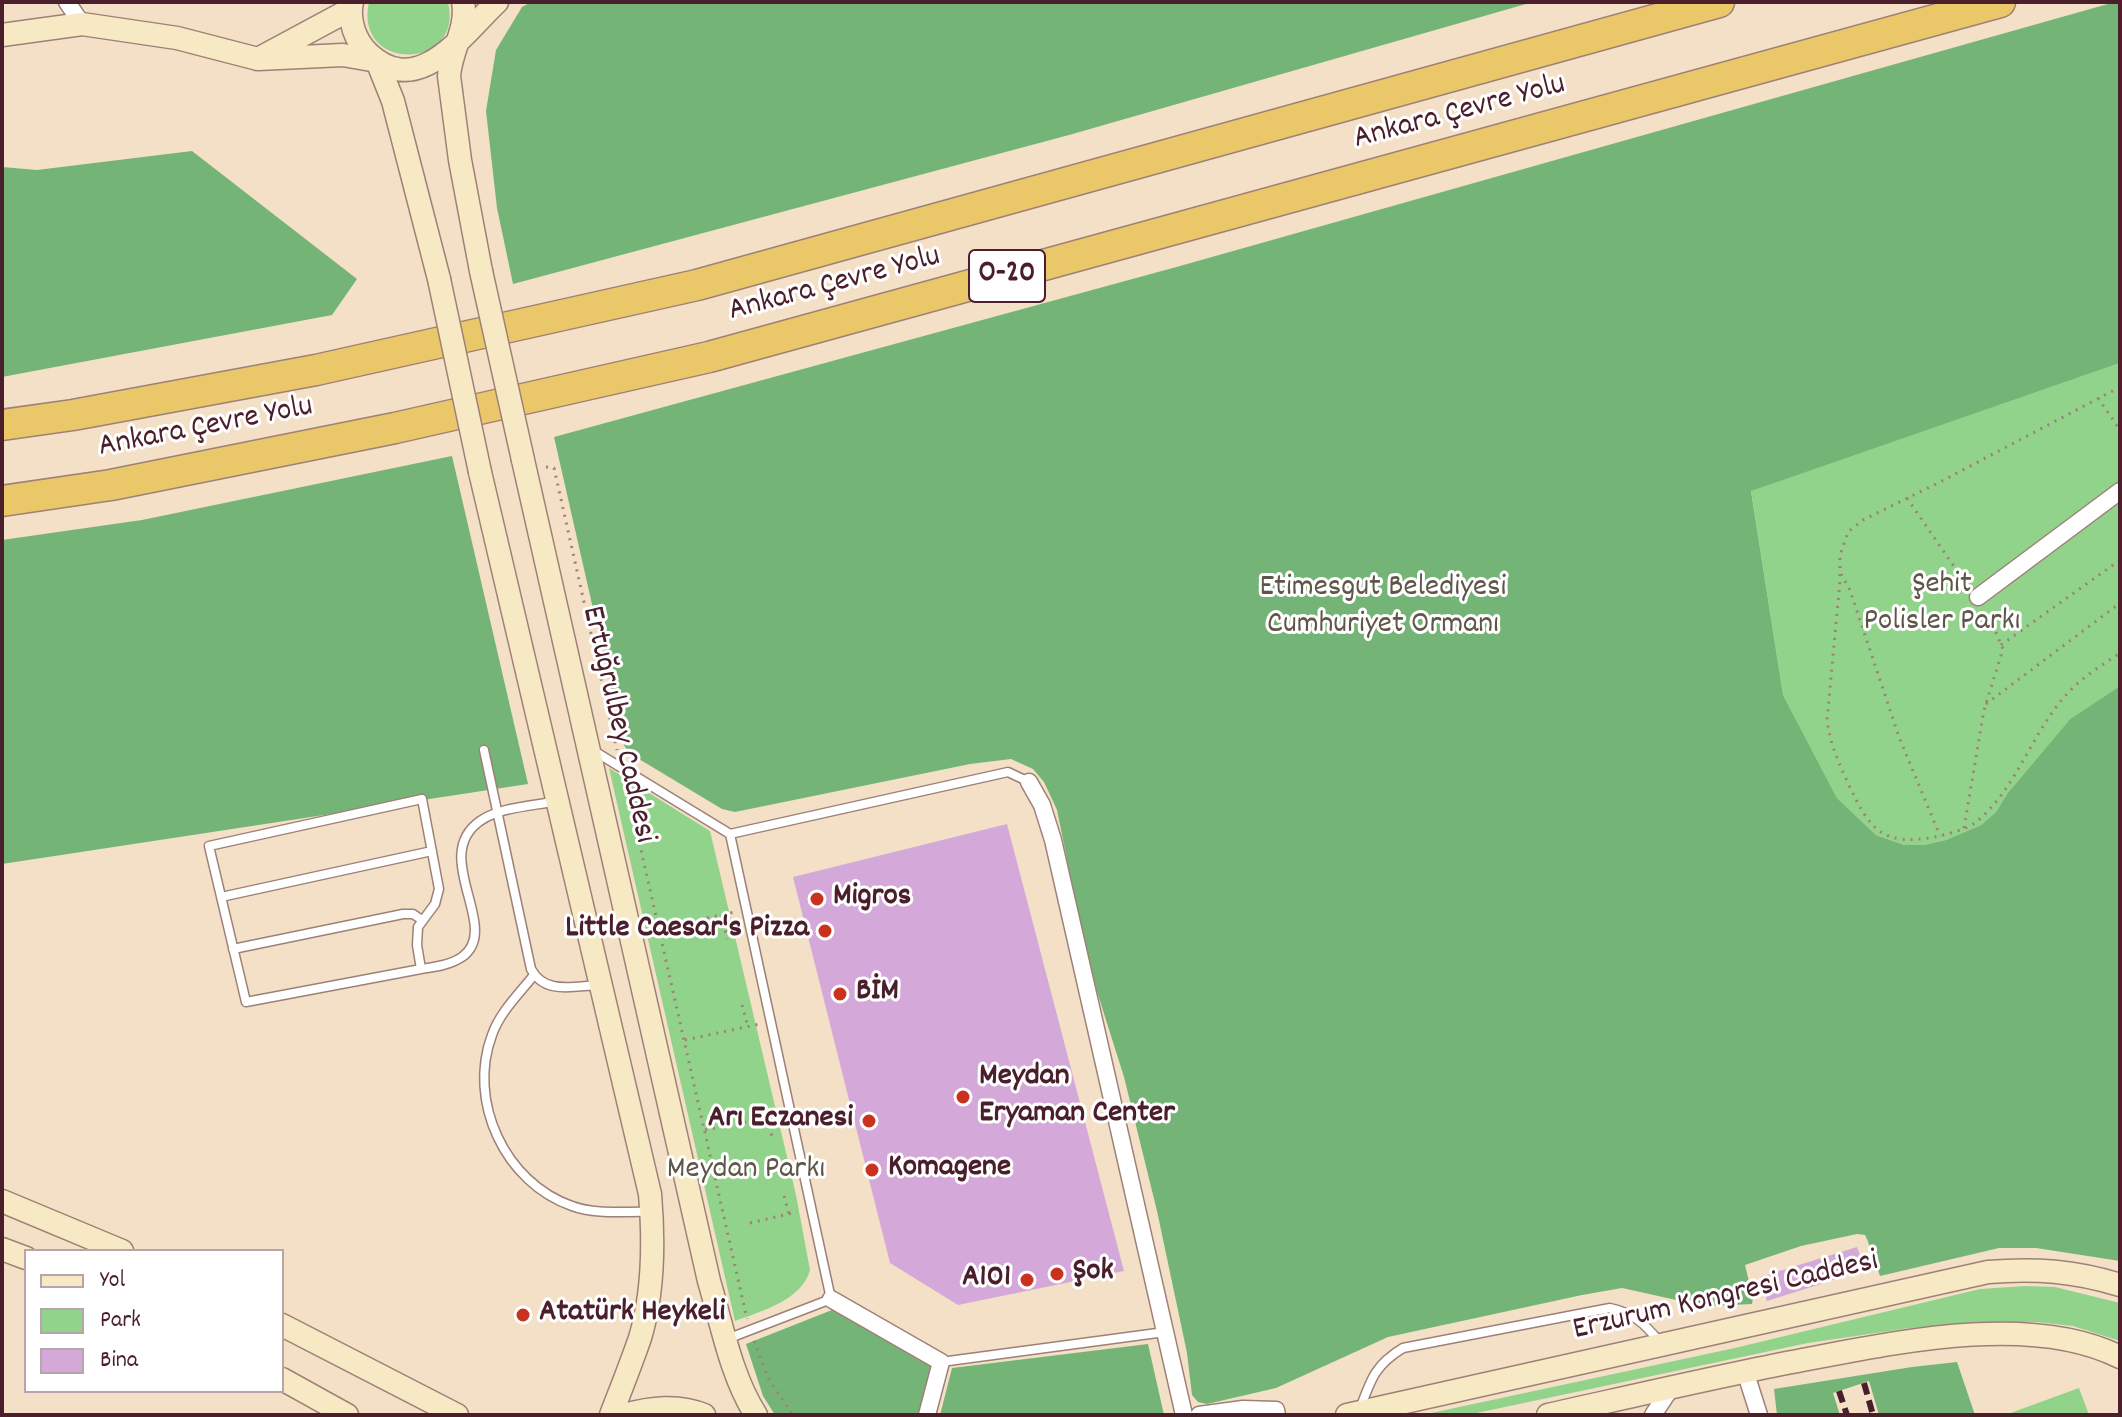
<!DOCTYPE html>
<html>
<head>
<meta charset="utf-8">
<style>
  body { margin:0 }
  #map { position:relative; width:2122px; height:1417px; overflow:hidden; background:#f3e0c6; font-family:Dekko,sans-serif }
  canvas { display:block }
  .frame { position:absolute; inset:0; border:4px solid #4a1f2b; pointer-events:none }
  .legend { position:absolute; left:24px; top:1249px; width:260px; height:144px; box-sizing:border-box; background:#fff; border:2px solid #b7a5aa; margin:0; padding:10px 14px; list-style:none; font-size:24px; color:#4a1f2b }
  .legend li { display:flex; align-items:center; gap:16px; height:40px }
  .legend b { width:40px; border:2px solid #b7a5aa }
</style>
</head>
<body>
<div id="map">
<canvas width="2122" height="1417"></canvas>
<div class="frame"></div>
<ul class="legend">
<li><b style="height:10px;background:#f7e9c3"></b>Yol</li>
<li><b style="height:22px;background:#91d38b"></b>Park</li>
<li><b style="height:22px;background:#d4a9da"></b>Bina</li>
</ul>
</div>
<script>
const ctx = document.querySelector('canvas').getContext('2d');
ctx.lineJoin = 'round';
function fillPath(path, color) { ctx.fillStyle = color; ctx.fill(path, 'evenodd'); }
function strokePath(path, color, width, dash) { ctx.strokeStyle = color; ctx.lineWidth = width; ctx.lineCap = dash ? 'butt' : 'round'; ctx.setLineDash(dash || []); ctx.stroke(path); }
function label(font, color, halo, rows, align = 'center') {
  ctx.font = font + ' Dekko,sans-serif'; ctx.lineWidth = 6; ctx.setLineDash([]); ctx.textBaseline = 'middle'; ctx.strokeStyle = halo; ctx.fillStyle = color; for (const [text, x, y, turn = 0] of rows) {
    ctx.save(); ctx.translate(x, y); ctx.rotate((+turn || 0) * Math.PI / 180); ctx.textAlign = isNaN(turn) ? turn : align; if (halo) ctx.strokeText(text, 0, 0); ctx.fillText(text, 0, 0); ctx.restore();
  }
}
fillPath(new Path2D(`
  M369,2H448C465,71 353,73 369,2Z
  M2120,363V686L2070,719L2007,794L1996,812L1981,825L1946,840L1924,845H1904L1876,835L1837,798L1783,695L1751,490Z
  M609,768L710,831L796,1195L810,1270C802,1300 762,1311 735,1321Z
  M2025,1286L2055,1287L2120,1303V1341L2073,1326L2036,1322L1910,1328L1808,1343L1467,1415H1422L1735,1348L1980,1289Z
  M2079,1388L2089,1415H2005Z`), '#91d38b');
fillPath(new Path2D(`
  M531,2H1533L1069,135L513,284L497,208L486,111L496,50L522,7Z
  M2115,2H2120V363L1751,491L1783,695L1837,798L1876,835L1904,845H1924L1946,840L1981,825L1996,812L2007,794L2070,719L2120,686V1261L2036,1248H1999L1880,1276L1867,1239L1865,1235L1857,1234L1801,1246L1745,1265L1753,1298L1752,1304L1712,1306L1690,1303L1622,1288L1582,1295L1388,1337L1276,1388L1207,1404L1198,1402L1192,1395L1187,1353L1157,1211L1124,1077L1088,963L1057,810L1044,782L1033,769L1011,759L970,764L735,812L722,809L629,753L624,745L554,437L1180,266Z
  M192,151L357,279L332,315L2,377V167L37,170Z
  M452,456L528,784L2,864V540L142,520Z
  M837,1308L932,1363L918,1415H775L763,1396L746,1344Z
  M1148,1344L1164,1415H940L952,1368Z
  M1957,1362L1975,1415H1879L1869,1381L1833,1393L1840,1415H1777L1774,1389L1912,1367Z`), '#74b577');
fillPath(new Path2D(`
  M1007,824L1124,1271L958,1305L890,1263L793,877Z
  M1857,1247L1865,1270L1767,1301L1760,1277Z`), '#d4a9da');
const service = new Path2D(`
  M484,750L531,969C545,995 573,986 599,985
  M594,751L730,834L1008,772L1029,782
  M221,897L432,851
  M233,949L403,914H413L422,920
  M421,969L417,945L418,927L435,904L439,889L422,799L209,846L246,1002L421,969C435,967 450,965 462,957C503,928 429,857 480,821C500,807 533,806 557,801
  M534,975C519,994 500,1012 492,1035C467,1101 505,1183 572,1206C596,1215 626,1211 651,1212
  M727,1339L831,1299L730,834
  M941,1362L1165,1332
  M1360,1409C1371,1379 1375,1365 1403,1348L1610,1308C1633,1313 1644,1323 1659,1341`);
const minor = new Path2D(`
  M67,2L82,24
  M1978,597L2120,491
  M1029,782L1042,805L1053,840L1184,1415
  M831,1299L941,1362L927,1415
  M1745,1371L1759,1415
  M1199,1415L1243,1409L1276,1410L1277,1415
  M1653,1415L1671,1388`);
const secondary = new Path2D(`
  M352,2C348,20 355,41 369,54C419,100 463,34 497,2
  M463,2C468,27 451,50 449,76L460,160L481,271
  M351,9L258,59L343,55L377,61
  M2,35L82,24L177,38L258,59
  M377,61L393,101L439,279
  M523,460L709,1281C722,1325 731,1376 756,1415
  M480,472L650,1194C654,1241 654,1292 640,1338C631,1364 621,1389 611,1415
  M2,1201L122,1251
  M2,1249L26,1258
  M282,1325L457,1415
  M282,1379L347,1415
  M624,1415C650,1408 678,1404 704,1415
  M1347,1415L1988,1272C2035,1268 2075,1271 2120,1285
  M1548,1415C1629,1397 1710,1378 1792,1362C1888,1344 2029,1311 2120,1357`);
const motorway = new Path2D(`
  M2,425L73,415L316,370L697,285L1719,2
  M2,501L111,485L395,428L709,357L2000,2`);
strokePath(service, '#9e8078', 11);
strokePath(minor, '#9e8078', 19);
strokePath(secondary, '#9e8078', 25);
strokePath(motorway, '#9e8078', 33);
strokePath(new Path2D(`
  M2120,387L1940,482L1863,520L1848,532L1840,555V581L1827,720C1830,743 1838,762 1848,783C1869,828 1881,847 1935,837C1947,834 1965,830 1975,823C2017,789 2031,733 2067,694C2081,678 2102,665 2120,653
  M2098,398L2120,430
  M546,467L554,468L617,750
  M1907,498L1966,584
  M1841,574L1850,590L1899,737L1940,836
  M2001,645L2120,560
  M1986,704L2120,603
  M627,788L747,1319
  M1964,828L1984,710L2003,649L1987,612
  M722,915L727,939
  M660,928L735,912
  M742,1005L748,1027
  M685,1040L760,1024
  M768,1118L772,1137
  M705,1130L776,1116
  M784,1196L789,1214
  M750,1223L797,1212
  M754,1341L769,1380L793,1415`), '#9e8078', 3, [2, 6]);
strokePath(service, '#fff', 8);
strokePath(minor, '#fff', 16);
strokePath(secondary, '#f7e9c3', 22);
strokePath(motorway, '#eac769', 30);
strokePath(new Path2D(`
  M1864,1383L1873,1415
  M1839,1391L1847,1415`), '#4a1f2b', 6, [12, 6]);
const secondaryBridge = new Path2D(`
  M481,271L523,460
  M439,279L480,472`);
strokePath(secondaryBridge, '#9e8078', 25, []);
strokePath(secondaryBridge, '#f7e9c3', 22);
for (const [x, y, r, color] of [
  [817,899,8,"#c8321e"],
  [825,931,8,"#c8321e"],
  [840,994,8,"#c8321e"],
  [963,1097,8,"#c8321e"],
  [869,1121,8,"#c8321e"],
  [872,1170,8,"#c8321e"],
  [1057,1274,8,"#c8321e"],
  [1027,1280,8,"#c8321e"],
  [523,1315,8,"#c8321e"]
]) { const dot = new Path2D(); dot.arc(x, y, r, 0, 2 * Math.PI); ctx.fillStyle = color; ctx.fill(dot); strokePath(dot, '#fff', 3); }
for (const [x, y, w] of [
  [1007,276,76]
]) { const box = new Path2D(); box.roundRect(x - w / 2, y - 26, w, 52, 6); ctx.fillStyle = '#fff'; ctx.fill(box); strokePath(box, '#4a1f2b', 2); }
label('bold 30px', '#4a1f2b', null, [
  ["O-20",1007,276]
]);
label('32px', '#4a1f2b', '#fff', [
  ["Ankara Çevre Yolu",1460,114,-15],
  ["Ankara Çevre Yolu",835,286,-15],
  ["Ankara Çevre Yolu",206,429,-11],
  ["Ertuğrulbey Caddesi",616,725,77],
  ["Erzurum Kongresi Caddesi",1726,1298,-13]
]);
label('32px', '#5f5548', '#fff', [
  ["Şehit",1942,587],
  ["Polisler Parkı",1942,624],
  ["Etimesgut Belediyesi",1383,590],
  ["Cumhuriyet Ormanı",1383,627],
  ["Meydan Parkı",746,1172]
]);
label('bold 32px', '#4a1f2b', '#fff', [
  ["Migros",833,899],
  ["Little Caesar's Pizza",809,931,"right"],
  ["BİM",856,994],
  ["Meydan",979,1079],
  ["Eryaman Center",979,1116],
  ["Arı Eczanesi",853,1121,"right"],
  ["Komagene",888,1170],
  ["Şok",1073,1274],
  ["A101",1011,1280,"right"],
  ["Atatürk Heykeli",539,1315]
], 'left');
</script>
</body>
</html>
